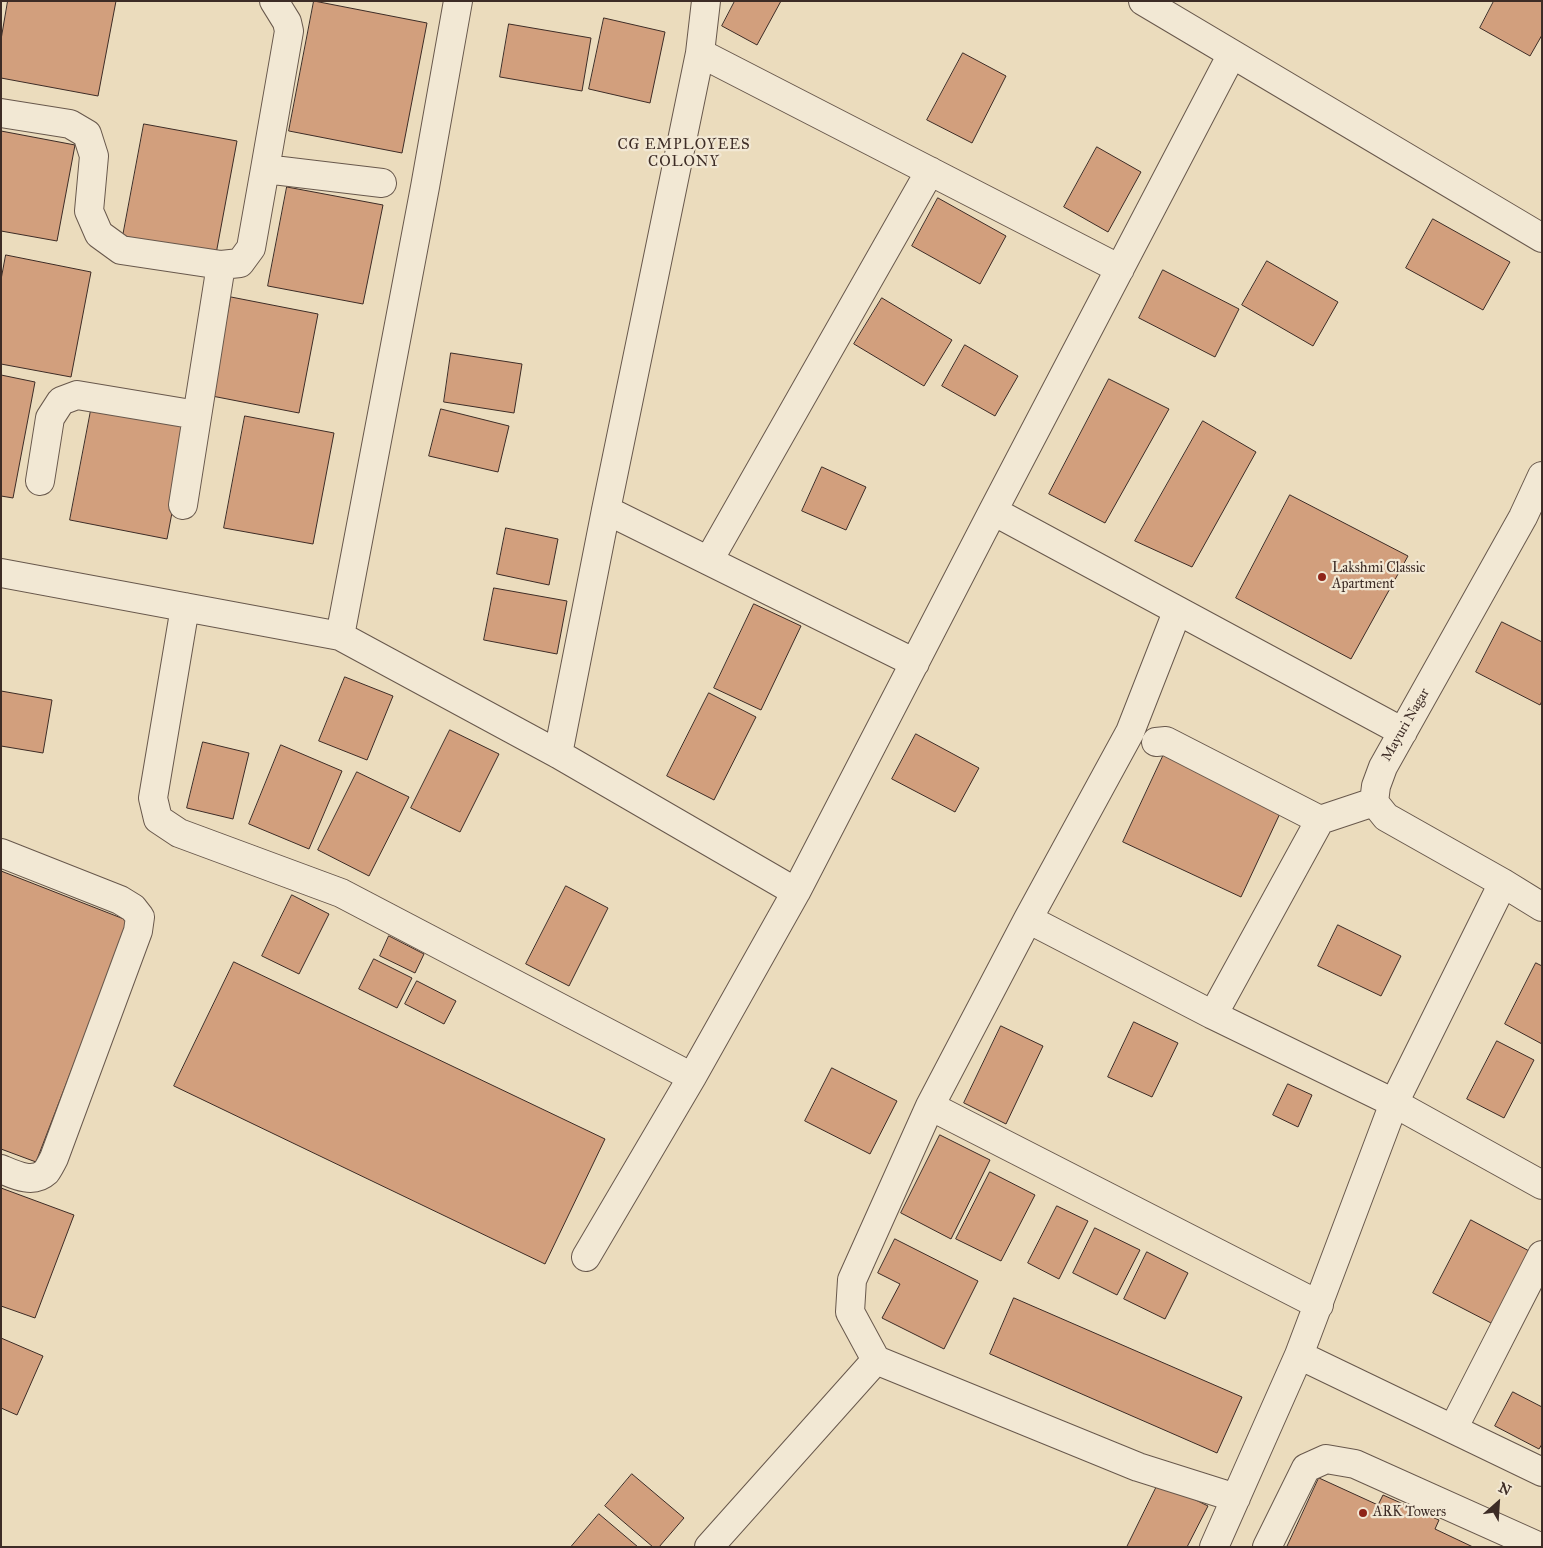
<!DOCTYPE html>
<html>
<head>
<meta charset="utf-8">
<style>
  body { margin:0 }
  #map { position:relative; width:1543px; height:1548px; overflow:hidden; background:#ebdcbd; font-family:"IM FELL Great Primer",serif }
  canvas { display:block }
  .frame { position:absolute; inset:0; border:2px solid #3d2c26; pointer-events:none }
  .north { position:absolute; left:1473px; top:1478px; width:50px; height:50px; -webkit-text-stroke:4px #f2e8d4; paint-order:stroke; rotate:26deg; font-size:14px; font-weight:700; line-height:20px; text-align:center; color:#3d2c26 }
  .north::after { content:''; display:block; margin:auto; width:18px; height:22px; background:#3d2c26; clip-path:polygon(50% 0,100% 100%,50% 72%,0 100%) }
</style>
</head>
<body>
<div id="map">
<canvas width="1543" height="1548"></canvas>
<div class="frame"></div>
<div class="north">N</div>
</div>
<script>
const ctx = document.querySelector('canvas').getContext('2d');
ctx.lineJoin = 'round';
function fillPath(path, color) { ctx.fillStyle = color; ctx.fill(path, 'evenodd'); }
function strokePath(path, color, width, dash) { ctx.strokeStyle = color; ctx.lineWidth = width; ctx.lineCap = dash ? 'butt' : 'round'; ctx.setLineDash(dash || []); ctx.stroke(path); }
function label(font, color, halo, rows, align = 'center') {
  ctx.font = font + ' "IM FELL Great Primer",serif'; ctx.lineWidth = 4.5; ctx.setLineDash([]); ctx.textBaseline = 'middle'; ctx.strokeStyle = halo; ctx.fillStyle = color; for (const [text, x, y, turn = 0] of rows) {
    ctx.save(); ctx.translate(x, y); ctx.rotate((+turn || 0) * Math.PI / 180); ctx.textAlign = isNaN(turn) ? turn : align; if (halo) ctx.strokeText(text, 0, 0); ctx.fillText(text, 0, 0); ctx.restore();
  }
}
const building = new Path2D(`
  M8,1H116L98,96L1,78V40Z
  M314,1L427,23L402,153L289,131Z
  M735,1H781L757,45L722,26Z
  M1494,1H1542V35L1530,56L1480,28Z
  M604,18L665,32L650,103L589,89Z
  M509,24L591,38L582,91L500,77Z
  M963,53L1006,76L972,143L927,120Z
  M144,124L237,141L216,254L123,236Z
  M1,131L75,145L57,241L1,231Z
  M1097,147L1141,172L1108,232L1064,207Z
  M287,187L383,205L363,304L268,286Z
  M938,198L1006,236L980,284L912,246Z
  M1433,219L1510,262L1483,310L1406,268Z
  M6,255L91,272L71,377L1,364V280Z
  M1267,261L1338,302L1313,346L1242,305Z
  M1163,270L1239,309L1215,357L1139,318Z
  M231,297L318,314L299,413L212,396Z
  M882,298L952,340L924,386L854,344Z
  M965,345L1018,376L995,416L942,386Z
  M451,353L522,364L514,413L444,402Z
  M1,375L35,382L13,498L1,496Z
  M1109,379L1169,409L1105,523L1049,494Z
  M92,405L189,423L167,539L70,520Z
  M441,409L509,426L498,472L429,456Z
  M245,416L334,433L313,544L224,528Z
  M1203,421L1256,452L1192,567L1135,541Z
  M822,467L866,487L846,530L802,511Z
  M1290,495L1408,556L1351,659L1236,598Z
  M506,528L558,539L549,585L497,574Z
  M494,588L567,601L557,654L484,640Z
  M754,604L801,626L761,710L714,688Z
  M1502,622L1542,642V701L1540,705L1476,672Z
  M345,677L393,696L367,760L319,741Z
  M1,691L52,700L43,753L1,746Z
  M709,693L756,717L714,800L667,776Z
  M450,730L499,754L460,832L411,808Z
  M916,734L979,768L955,812L892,779Z
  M203,742L249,753L233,819L187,808Z
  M281,745L342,771L309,849L249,824Z
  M1165,752L1283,807L1241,897L1123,842Z
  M357,772L409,797L369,876L318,850Z
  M1,871L129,921L36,1162L1,1149Z
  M566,886L608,908L569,986L526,964Z
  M292,895L329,914L299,974L262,956Z
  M1338,925L1401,956L1381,996L1318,966Z
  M389,936L424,954L415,973L380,956Z
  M374,959L412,978L397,1008L359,989Z
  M234,962L605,1139L545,1264L174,1086Z
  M1536,963L1542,966V1044L1505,1024Z
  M417,981L456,1001L444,1024L405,1004Z
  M1134,1022L1178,1043L1152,1097L1108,1077Z
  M1001,1026L1043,1046L1006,1124L964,1103Z
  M1497,1041L1534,1060L1504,1118L1467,1099Z
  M832,1068L897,1101L870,1154L805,1121Z
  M1288,1084L1312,1095L1298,1127L1273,1115Z
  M940,1135L990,1160L951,1239L901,1213Z
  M990,1172L1035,1195L1001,1261L956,1239Z
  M1,1188L74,1215L35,1318L1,1306Z
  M1057,1206L1088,1221L1059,1279L1028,1263Z
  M1471,1220L1531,1252L1493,1324L1433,1293Z
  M1095,1228L1140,1250L1117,1295L1073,1273Z
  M895,1239L978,1281L944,1349L882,1318L900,1284L878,1273Z
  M1147,1252L1188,1273L1165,1319L1124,1299Z
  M1014,1298L1242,1397L1217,1453L990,1354Z
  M1,1338L43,1356L17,1415L1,1408Z
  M1513,1392L1542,1407V1444L1539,1449L1495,1426Z
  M632,1474L684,1518L659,1547H653L605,1506Z
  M1319,1478L1378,1505L1383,1495L1439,1520L1435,1529L1473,1547H1287Z
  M1159,1482L1208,1506L1187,1547H1127Z
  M599,1514L638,1547H571Z`);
fillPath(building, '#d29f7d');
strokePath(building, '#3d2c26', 1);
const minor = new Path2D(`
  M1143,1L1542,238
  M700,53L1120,269
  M1,113L70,124L87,134L94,156L89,211L99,234L121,250L221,265L240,263L251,248L265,169L382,183
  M265,169L289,31L287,22L274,1
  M1542,476L1523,517L1383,767L1376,786L1374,802L1386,817L1503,883L1542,907
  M40,481L50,418L61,401L77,395L197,415
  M183,505L221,265
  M606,510L915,663
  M993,511L1403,732
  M709,560L930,171
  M1,573L340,636L558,754L796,892
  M185,607L153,798L158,819L179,833L341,893L692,1077
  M340,636L425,187L458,1
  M1156,742L1166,741L1320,820
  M558,754L606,510L700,53L706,1
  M1,853L120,900L133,908L140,917L138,931L54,1158C52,1162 49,1168 46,1172C33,1184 15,1175 1,1169
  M1028,919L1213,1015L1394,1103L1542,1185
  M1213,1015L1320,820L1374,802
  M930,1106L1319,1305
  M586,1257L692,1077L796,892L993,511L1232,54
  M1299,1355L1542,1472
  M876,1360L1138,1467L1236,1498
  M1453,1429L1542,1255
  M709,1547L876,1360L850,1312L852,1280L930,1106L1028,919L1130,732L1177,612
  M1214,1547L1299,1355L1394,1103L1503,883
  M1267,1547L1306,1468L1326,1459L1355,1464L1540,1547`);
strokePath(minor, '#68584c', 30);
strokePath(minor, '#f2e8d4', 28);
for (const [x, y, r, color] of [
  [1322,577,5,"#8f2418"],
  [1363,1513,5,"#8f2418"]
]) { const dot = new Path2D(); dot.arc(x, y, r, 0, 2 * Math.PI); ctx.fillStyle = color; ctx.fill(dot); strokePath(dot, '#f2e8d4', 2); }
label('14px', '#3d2c26', '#f2e8d4', [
  ["Lakshmi Classic",1332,569],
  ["Apartment",1332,585],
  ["ARK Towers",1373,1513]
], 'left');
label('14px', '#3d2c26', '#f2e8d4', [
  ["Mayuri Nagar",1406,725,-60]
]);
ctx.letterSpacing = '1px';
label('15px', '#3d2c26', '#f2e8d4', [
  ["CG EMPLOYEES",684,145],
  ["COLONY",684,162]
]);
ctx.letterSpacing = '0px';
</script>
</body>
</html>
